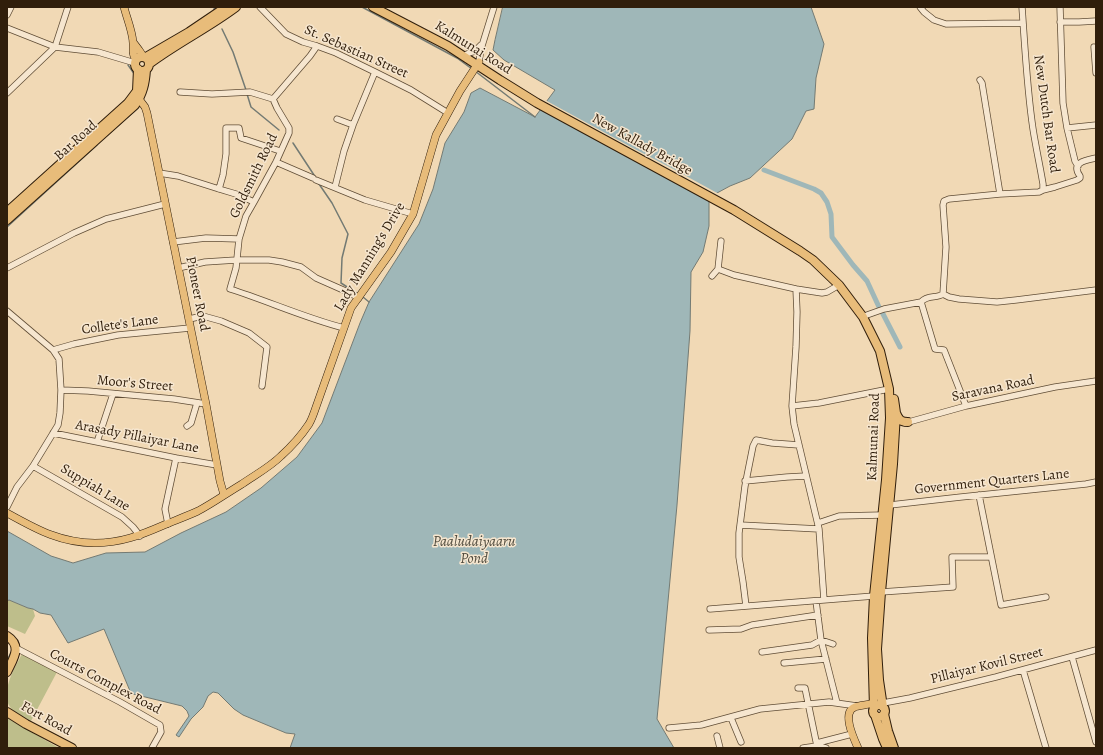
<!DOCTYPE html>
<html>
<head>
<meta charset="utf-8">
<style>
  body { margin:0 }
  #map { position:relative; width:1103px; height:755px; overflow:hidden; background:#f1d9b5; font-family:Alegreya,serif }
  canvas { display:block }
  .frame { position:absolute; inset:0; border:8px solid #301e0b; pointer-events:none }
</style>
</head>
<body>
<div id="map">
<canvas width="1103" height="755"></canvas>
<div class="frame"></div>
</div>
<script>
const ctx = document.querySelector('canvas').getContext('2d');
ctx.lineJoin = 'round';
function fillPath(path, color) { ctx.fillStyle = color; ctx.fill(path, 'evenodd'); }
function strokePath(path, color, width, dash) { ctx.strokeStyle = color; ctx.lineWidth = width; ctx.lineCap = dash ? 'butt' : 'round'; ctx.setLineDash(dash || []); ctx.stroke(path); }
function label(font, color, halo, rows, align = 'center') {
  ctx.font = font + ' Alegreya,serif'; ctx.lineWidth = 3; ctx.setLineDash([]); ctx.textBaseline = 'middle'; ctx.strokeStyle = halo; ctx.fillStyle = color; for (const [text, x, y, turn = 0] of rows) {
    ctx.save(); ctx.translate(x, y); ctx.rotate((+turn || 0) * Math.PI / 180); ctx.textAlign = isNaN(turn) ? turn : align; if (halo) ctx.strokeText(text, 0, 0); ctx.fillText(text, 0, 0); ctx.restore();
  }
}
fillPath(new Path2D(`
  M9,600L28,608L33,609L35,616L25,634L7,626V601Z
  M22,654L57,672L31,721C25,718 14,712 10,707C0,692 15,667 22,654Z
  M7,718L59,748H7Z`), '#bebe8b');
const water = new Path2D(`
  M503,7H811L824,44L816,78L814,109L806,111L792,139L750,178L730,186L717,193L709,200V226L703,252L691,272L690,331L677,505L657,719L674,748H290L295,734L286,733L243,715L234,709L218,693L213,692L208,696L203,707L191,719L179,737L176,735L189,716L187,711L182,706L133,694L130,691L104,629L68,643L51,615L40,613L33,609L28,608L9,600L7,601V531L51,556L73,563L106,553L145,552L181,533L226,512L261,488L297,457L322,423L360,323L369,302L419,224L433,189L445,143L464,112L471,93L480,88L535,117L555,90L504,60L493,50L495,40Z`);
fillPath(water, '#9fb7b8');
strokePath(water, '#737a73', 1);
fillPath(new Path2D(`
  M545,100L631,147L677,171L719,194L712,200L540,107Z`), '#f1d9b5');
strokePath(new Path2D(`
  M362,7L457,58L472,69
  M214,9L215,7
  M222,29L233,52L246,90
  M128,65L135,75
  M475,71L535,117
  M247,94L251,107L279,130
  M104,138L137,109
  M293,143L314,175
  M51,167L97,125
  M319,184L332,203L348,234L342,258L341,283L358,294
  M7,227L97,145
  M363,297L369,302
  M7,660L12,651`), '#737a73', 1.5);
strokePath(new Path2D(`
  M764,170L814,189L821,193L827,202L831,214L832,237L853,265L867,281L879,307
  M882,312L900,347`), '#9fb7b8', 5);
const minor = new Path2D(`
  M260,7L286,34L303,42L317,46L336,53L375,72L411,90L448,113
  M920,7L924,12L934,20L946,24L1023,23
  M1060,7L1063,103L1067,128L1075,161L1078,166
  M7,15L11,7
  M1060,22H1079L1096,21
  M7,28L55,47L98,52L135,63
  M317,46L310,56L273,99L277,108L289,128V133L276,162L254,202L246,216L239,239L236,268L230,289C268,301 305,318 344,328
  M1094,47L1096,73
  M467,54L475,51L481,45
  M479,62L481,49L494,7
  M980,80L982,83L1000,194
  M180,92L212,94L250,92L273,99
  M7,93L55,47L68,7
  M337,119L353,125
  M1067,128L1096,125
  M276,162L313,178
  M159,173L178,176L219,189L236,194L254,202
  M316,180L365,200L413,214
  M335,187L344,151L353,125L375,72
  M219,189L223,175L226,154V128H239L241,138L280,151
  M1043,190L1055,187L1077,180L1080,178V176C1070,162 1087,160 1096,158
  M173,242L206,238L239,239
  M7,268L74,233L106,219L165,204
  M178,268L205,262L236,260H269L282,262L301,267L316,278L350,293L359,298
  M718,269L721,241
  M712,276L718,269L734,275L796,289
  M943,294L949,297L959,299L997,302L1016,300L1096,290
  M921,302L935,349L944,350L966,406
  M7,311L53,350L59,359L61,390L60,413L58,425L33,466L17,487L7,507
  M867,315L884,309L921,302C928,294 936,299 943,294L946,247L943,205L944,201L949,199L1000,194L1039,192L1043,190V184C1040,166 1036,148 1033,129C1027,89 1025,48 1022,7
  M189,319L203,316L221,321L249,333L267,347L262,386
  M53,350L74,344L118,335L190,328
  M61,390L88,391L174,399L206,404
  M792,406L819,403L889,389
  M905,423L966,406L1055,387L1096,381
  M187,426L191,423L197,403
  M53,433L176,458L217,465
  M97,442L113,394
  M33,466L122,517L133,527L140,536
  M745,481L787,477L806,476
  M979,495L1001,605L1046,597
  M890,505L961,497L1086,484L1096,482
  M818,523L839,516L882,515
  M168,524L165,509L176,458
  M740,525L819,529
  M881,592L953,587L952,557H991
  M824,600L819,529L794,424L792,406L796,347L797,312L796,289L822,293L827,292L839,285
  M816,601L821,640L837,703
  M746,606L743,582L739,557V533L745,486L753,446L756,440L772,443L799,445
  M710,609L874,596
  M709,630L741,629L752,625L818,615
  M16,648L120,702L160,725L161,732L152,748
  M762,652L812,645L821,640L833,644
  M1072,657L1096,742
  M784,663L826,659
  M1023,670L1046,748
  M798,688H805L817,746
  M883,703L910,698L996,677L1096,650
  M731,718L741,742
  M669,728L701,725L760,709L829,702L857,706
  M717,736L720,748
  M817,743L852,734
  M803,748L817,746L826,748`);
const major = new Path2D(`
  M124,7C127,19 132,30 133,42C134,49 131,54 136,60
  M133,42L139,50L143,56
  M139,99L145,107L147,113L206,404L220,481L224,495
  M7,513C36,529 60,543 95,543C121,543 141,535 164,525C176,520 187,516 198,511C213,503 227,493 242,484C255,475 270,467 281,456C291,447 301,436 309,424C312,419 314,413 316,407L351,308L391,252L413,214L436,135L460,91L479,62
  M858,748C854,739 841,712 855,707C859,705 868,705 874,703`);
const highway = new Path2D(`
  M373,7L448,46L500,80L537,103L734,210L800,251L813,260L839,285L863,317L880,351L889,389L890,418L886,480L874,596L872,638L874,708
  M135 64a7 7 0 1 1 14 0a7 7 0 1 1-14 0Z
  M146,57L189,32L226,7
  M149,64C177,43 208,28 236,7
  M7,212L128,103L137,91L138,69
  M7,220L135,105C143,94 145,83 146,70
  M896,413C899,420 901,422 908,422
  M7,636C23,646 13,659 7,672
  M873 711a6 6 0 1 1 12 0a6 6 0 1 1-12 0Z
  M883,707L879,680L877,649L881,592L893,464L896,413L894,399
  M7,712L26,724L72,748
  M884,714L888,731L894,748
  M875,715L883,739L887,748`);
strokePath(minor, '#604d36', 7);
strokePath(major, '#301e0b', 8);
strokePath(highway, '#301e0b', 10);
strokePath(minor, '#f6e6cf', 5.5);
strokePath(major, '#e8bc7a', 7);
strokePath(highway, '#e8bc7a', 8);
label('14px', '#301e0b', '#f6e6cf', [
  ["Kalmunai Road",473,48,32],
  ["St. Sebastian Street",356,52,24],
  ["New Dutch Bar Road",1046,114,82],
  ["Bar Road",76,141,-42],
  ["New Kallady Bridge",642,145,29],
  ["Goldsmith Road",254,176,-64],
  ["Lady Manning’s Drive",370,257,-59],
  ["Pioneer Road",197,294,79],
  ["Collete's Lane",120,325,-8],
  ["Moor's Street",135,384,5],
  ["Saravana Road",993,389,-12],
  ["Arasady Pillaiyar Lane",137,437,11],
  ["Kalmunai Road",874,437,-88],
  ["Government Quarters Lane",992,482,-6],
  ["Suppiah Lane",95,488,31],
  ["Pillaiyar Kovil Street",987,666,-14],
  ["Courts Complex Road",105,682,28],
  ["Fort Road",46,719,29]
]);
label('italic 15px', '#514c3f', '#f6e6cf', [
  ["Paaludaiyaaru",474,542],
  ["Pond",474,559]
]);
</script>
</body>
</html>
